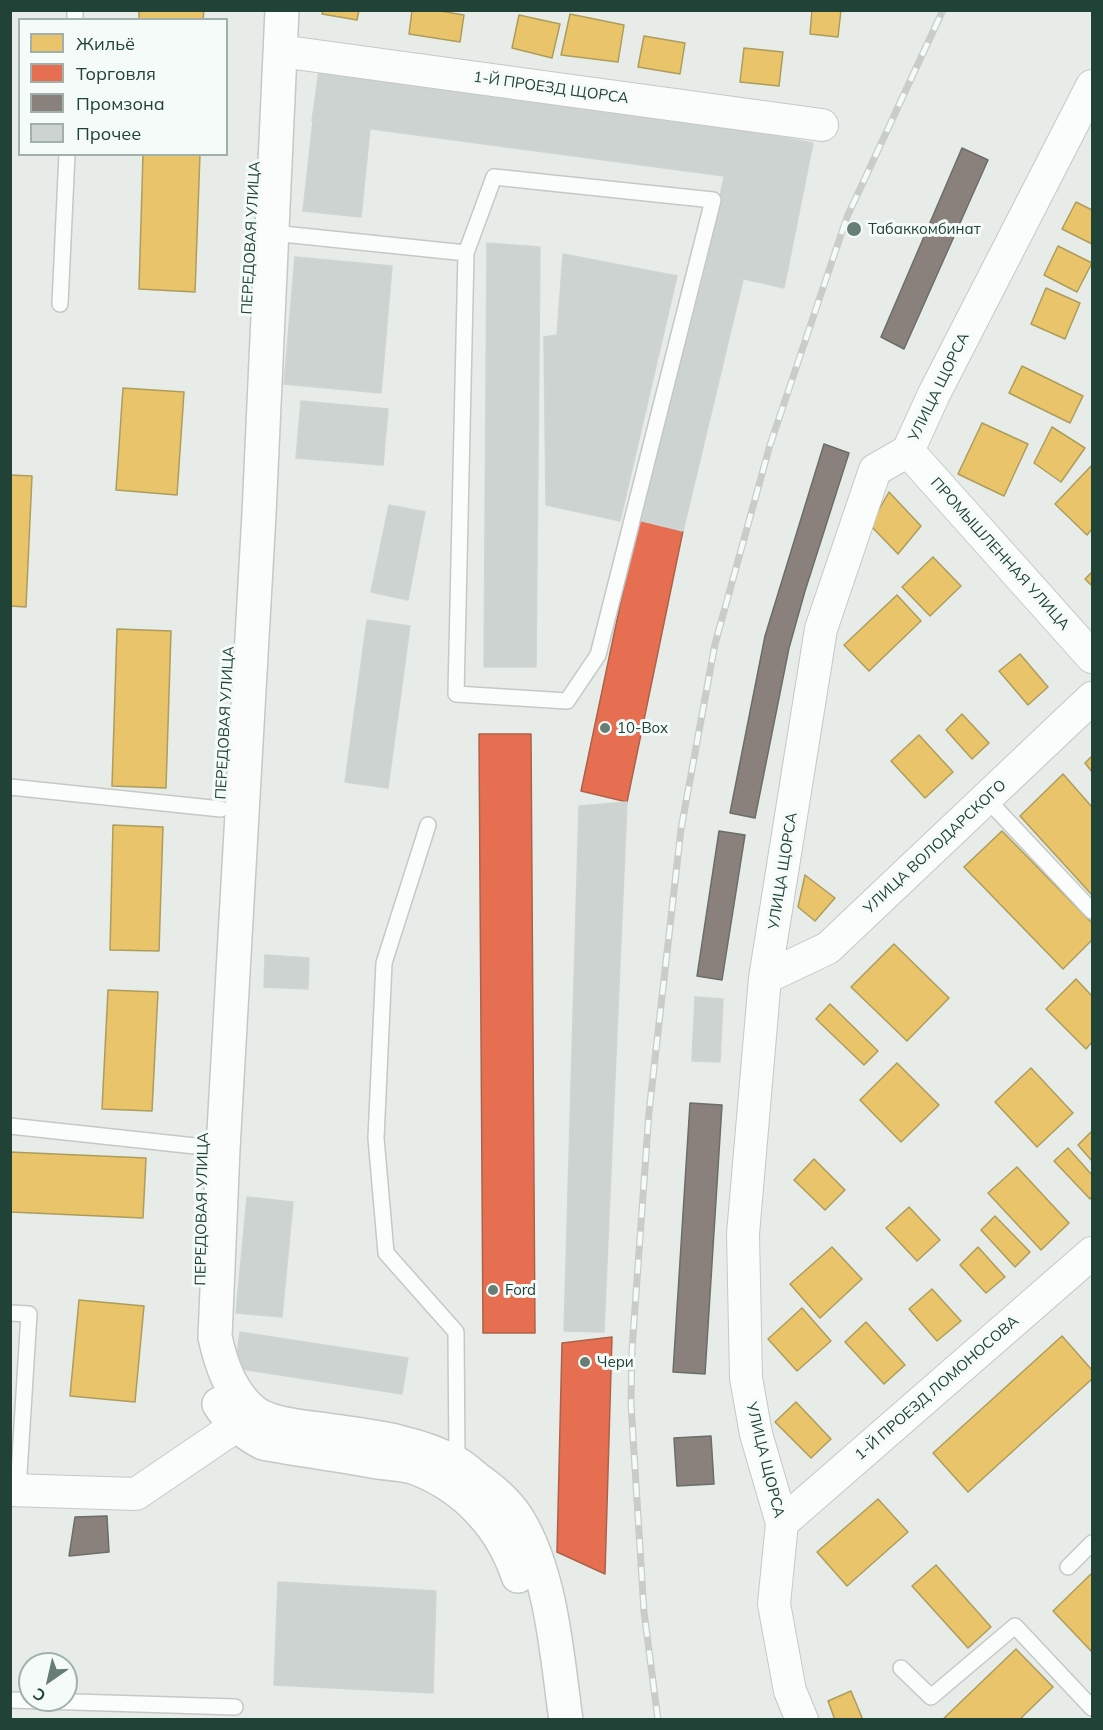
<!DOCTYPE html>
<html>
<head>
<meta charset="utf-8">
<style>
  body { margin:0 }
  #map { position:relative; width:1103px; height:1730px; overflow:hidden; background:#e7ece9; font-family:Mulish,sans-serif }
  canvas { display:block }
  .frame { position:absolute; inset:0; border:12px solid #214337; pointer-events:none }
  .legend { position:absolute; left:18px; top:18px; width:210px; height:138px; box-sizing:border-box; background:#f5fbf8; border:2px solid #a0b1ab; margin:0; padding:8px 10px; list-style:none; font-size:18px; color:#214337 }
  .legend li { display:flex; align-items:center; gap:12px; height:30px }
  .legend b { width:30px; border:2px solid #a0b1ab }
  .north { position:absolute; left:18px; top:1652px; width:60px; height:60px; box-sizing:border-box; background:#f5fbf8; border:2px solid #a0b1ab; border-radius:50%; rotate:214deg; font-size:16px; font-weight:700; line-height:24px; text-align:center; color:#214337 }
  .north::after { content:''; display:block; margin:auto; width:21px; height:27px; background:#667e75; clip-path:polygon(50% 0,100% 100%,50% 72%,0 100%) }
</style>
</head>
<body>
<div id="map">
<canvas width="1103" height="1730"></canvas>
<div class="frame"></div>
<ul class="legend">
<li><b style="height:16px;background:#e9c46a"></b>Жильё</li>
<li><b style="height:16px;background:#e76f51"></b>Торговля</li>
<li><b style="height:16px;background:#8a817c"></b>Промзона</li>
<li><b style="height:16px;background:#cdd3d1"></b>Прочее</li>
</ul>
<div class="north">С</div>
</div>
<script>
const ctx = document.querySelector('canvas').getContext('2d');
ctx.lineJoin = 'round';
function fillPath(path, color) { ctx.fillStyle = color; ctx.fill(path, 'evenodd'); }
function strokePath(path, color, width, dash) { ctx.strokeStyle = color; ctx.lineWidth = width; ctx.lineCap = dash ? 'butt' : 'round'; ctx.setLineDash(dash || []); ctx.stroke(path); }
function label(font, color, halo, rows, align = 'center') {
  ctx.font = font + ' Mulish,sans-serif'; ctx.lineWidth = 6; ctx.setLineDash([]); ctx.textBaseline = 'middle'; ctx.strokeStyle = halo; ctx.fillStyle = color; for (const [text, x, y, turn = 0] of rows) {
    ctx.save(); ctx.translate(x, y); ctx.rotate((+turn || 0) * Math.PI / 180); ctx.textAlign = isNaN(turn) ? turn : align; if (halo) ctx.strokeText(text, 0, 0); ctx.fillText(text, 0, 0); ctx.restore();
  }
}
const homes = new Path2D(`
  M139,10H204L203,20H139Z
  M323,10H359L357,20L322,14Z
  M412,10H434L464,15L460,42L409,34Z
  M812,10H841L838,37L810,34Z
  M570,14L624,25L618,62L561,55Z
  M519,15L560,24L552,58L512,48Z
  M644,36L685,43L680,74L638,67Z
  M744,48L783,52L779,86L740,82Z
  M143,154H200L195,292L139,289Z
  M1076,202L1092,210V244L1062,229Z
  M1058,246L1092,263L1077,292L1044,275Z
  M1046,288L1080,303L1065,339L1031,324Z
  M1022,366L1083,396L1070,423L1009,393Z
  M123,388L184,392L177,495L116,490Z
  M982,423L1028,444L1004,496L958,474Z
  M1052,427L1085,448L1061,482L1034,463Z
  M1092,465V529L1087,535L1055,504Z
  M10,475L32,476L26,607L10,606Z
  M889,492L921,526L898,554L870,525Z
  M933,557L961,586L930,616L902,587Z
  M1092,572V586L1085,579Z
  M897,595L921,621L869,671L844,645Z
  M117,629L171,631L166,788L112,786Z
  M1020,654L1048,687L1028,705L999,671Z
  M962,714L989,743L972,759L946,730Z
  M919,735L953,772L925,798L891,761Z
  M1092,756V772L1085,763Z
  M1063,774L1092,807V895L1020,816Z
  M113,825L163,827L159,951L110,950Z
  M1002,831L1092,923V940L1063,969L964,867Z
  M805,875L835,898L815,921L798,907Z
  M894,944L949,998L907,1041L851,987Z
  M1076,979L1092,996V1042L1086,1049L1046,1009Z
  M108,990L158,992L152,1111L102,1109Z
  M830,1004L878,1051L864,1065L816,1019Z
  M897,1063L939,1105L901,1142L860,1100Z
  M1031,1068L1073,1113L1037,1147L995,1102Z
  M1092,1131V1161L1078,1145Z
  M1068,1148L1092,1175V1196L1090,1199L1054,1161Z
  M10,1152L146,1158L143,1218L10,1212Z
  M814,1159L845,1190L825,1210L794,1180Z
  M1017,1167L1069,1223L1041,1250L988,1193Z
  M909,1207L940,1240L917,1261L886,1228Z
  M995,1216L1030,1252L1015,1267L981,1230Z
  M832,1247L862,1279L820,1318L790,1284Z
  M978,1247L1005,1277L986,1293L960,1265Z
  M932,1289L961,1321L937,1341L909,1309Z
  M79,1300L144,1306L135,1402L70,1396Z
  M802,1308L831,1341L797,1371L768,1339Z
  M866,1322L905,1365L884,1384L845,1342Z
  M1062,1336L1092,1370V1379L968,1492L933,1453Z
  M796,1402L831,1439L811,1458L775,1422Z
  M878,1499L908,1532L847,1586L817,1552Z
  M936,1565L991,1627L968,1648L912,1586Z
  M1092,1573V1652L1053,1611Z
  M1016,1649L1053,1687L1019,1720H942Z
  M851,1691L863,1720H835L828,1701Z`);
fillPath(homes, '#e9c46a');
strokePath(homes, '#ad9d5b', 1.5);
const shops = new Path2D(`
  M638,520L683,531L627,802L581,791Z
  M479,734H531L535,1333H483Z
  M612,1337L605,1574L557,1552L562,1343Z`);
fillPath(shops, '#e76f51');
strokePath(shops, '#ac6249', 1.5);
const industry = new Path2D(`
  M962,148L988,160L904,349L881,337Z
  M824,444L849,453L805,591L789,648L755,818L730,813L765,636Z
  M719,831L745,835L722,980L697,976Z
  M690,1103L722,1105L705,1374L673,1372Z
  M711,1436L714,1484L677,1486L674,1438Z
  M107,1516L109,1552L69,1556L75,1517Z`);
fillPath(industry, '#8a817c');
strokePath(industry, '#6a6e67', 1.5);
const building = new Path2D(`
  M319,71L734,128L724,176L312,121Z
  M313,121L370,129L361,217L303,211Z
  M734,128L813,143L784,288L705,270Z
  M487,243L540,247L536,667H484Z
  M563,254L677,276L620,521L546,505L544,337L557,335Z
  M295,257L392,266L381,393L284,384Z
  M705,270L743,280L683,531L638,520Z
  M301,401L388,409L383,465L296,458Z
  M389,505L425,512L408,600L371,592Z
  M367,620L410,626L388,788L345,782Z
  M627,802L604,1332L564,1331L579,806Z
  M265,955L309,958L308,989L264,987Z
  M695,997L723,999L720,1062L692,1061Z
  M247,1197L293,1202L282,1317L236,1313Z
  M240,1332L408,1358L402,1394L235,1368Z
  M278,1582L436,1591L433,1693L274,1685Z`);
fillPath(building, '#cdd3d1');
strokePath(building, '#cfd5d2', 1.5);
const service = new Path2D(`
  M75,20V10
  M494,177L713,200L598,655L567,701L456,694L466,253Z
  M273,233L466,253
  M60,304L67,154
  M10,787L221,809
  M986,798L1092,911
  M428,825L384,963L376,1138L386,1253L456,1332L457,1463
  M10,1126L223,1149
  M10,1313L29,1314L18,1490
  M1068,1567L1092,1543
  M901,1668L931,1697L1015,1626L1092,1708
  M10,1700L235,1707`);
const minor = new Path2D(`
  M280,51L822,125
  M908,451L1092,657
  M765,978L828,948L1092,698
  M10,1490L136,1494L255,1413
  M782,1523L1092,1253
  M802,1720L790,1691L774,1604L782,1523L756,1434L746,1378L743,1234L765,978L821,629L875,470L908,451L934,394L1092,86`);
const secondary = new Path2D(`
  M282,10L259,514L223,1149L215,1337C221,1365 231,1394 254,1412C269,1424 301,1427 320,1429C366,1436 415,1440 456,1463C465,1468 473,1476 481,1482C495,1492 510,1506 519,1521C552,1576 557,1657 566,1720
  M219,1404C230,1422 246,1434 263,1443C301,1450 339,1455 377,1462C390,1464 406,1464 418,1469C466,1488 502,1527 518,1576`);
strokePath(service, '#c4c9c6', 18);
strokePath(minor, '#c4c9c6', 34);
strokePath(secondary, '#c2cac6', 36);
strokePath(service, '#fbfcfc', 15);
strokePath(minor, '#fbfcfc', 32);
strokePath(secondary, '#fbfcfc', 33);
const rail = new Path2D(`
  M658,1720L644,1612L631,1404L632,1350L649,1112L681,829L715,644L770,445L847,217L943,10`);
strokePath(rail, '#c8cdca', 7);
strokePath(rail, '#f5fbf8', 4.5, [14]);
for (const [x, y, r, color] of [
  [854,229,8,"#667e75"],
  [605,728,6,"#667e75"],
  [493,1290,6,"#667e75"],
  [585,1362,6,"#667e75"]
]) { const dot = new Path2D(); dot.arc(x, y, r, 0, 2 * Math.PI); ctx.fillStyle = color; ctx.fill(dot); strokePath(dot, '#f5fbf8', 2); }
label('15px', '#214337', '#f5fbf8', [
  ["1-Й ПРОЕЗД ЩОРСА",551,88,8],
  ["ПЕРЕДОВАЯ УЛИЦА",251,238,-87],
  ["УЛИЦА ЩОРСА",939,387,-64],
  ["ПРОМЫШЛЕННАЯ УЛИЦА",1000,554,48],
  ["ПЕРЕДОВАЯ УЛИЦА",225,723,-87],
  ["УЛИЦА ВОЛОДАРСКОГО",935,847,-43],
  ["УЛИЦА ЩОРСА",783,871,-81],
  ["ПЕРЕДОВАЯ УЛИЦА",202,1209,-89],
  ["1-Й ПРОЕЗД ЛОМОНОСОВА",937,1388,-41],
  ["УЛИЦА ЩОРСА",765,1460,76]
]);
label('15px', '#214337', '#f5fbf8', [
  ["Табаккомбинат",868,229],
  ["10-Box",617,728],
  ["Ford",505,1290],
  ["Чери",597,1362]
], 'left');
</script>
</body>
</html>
